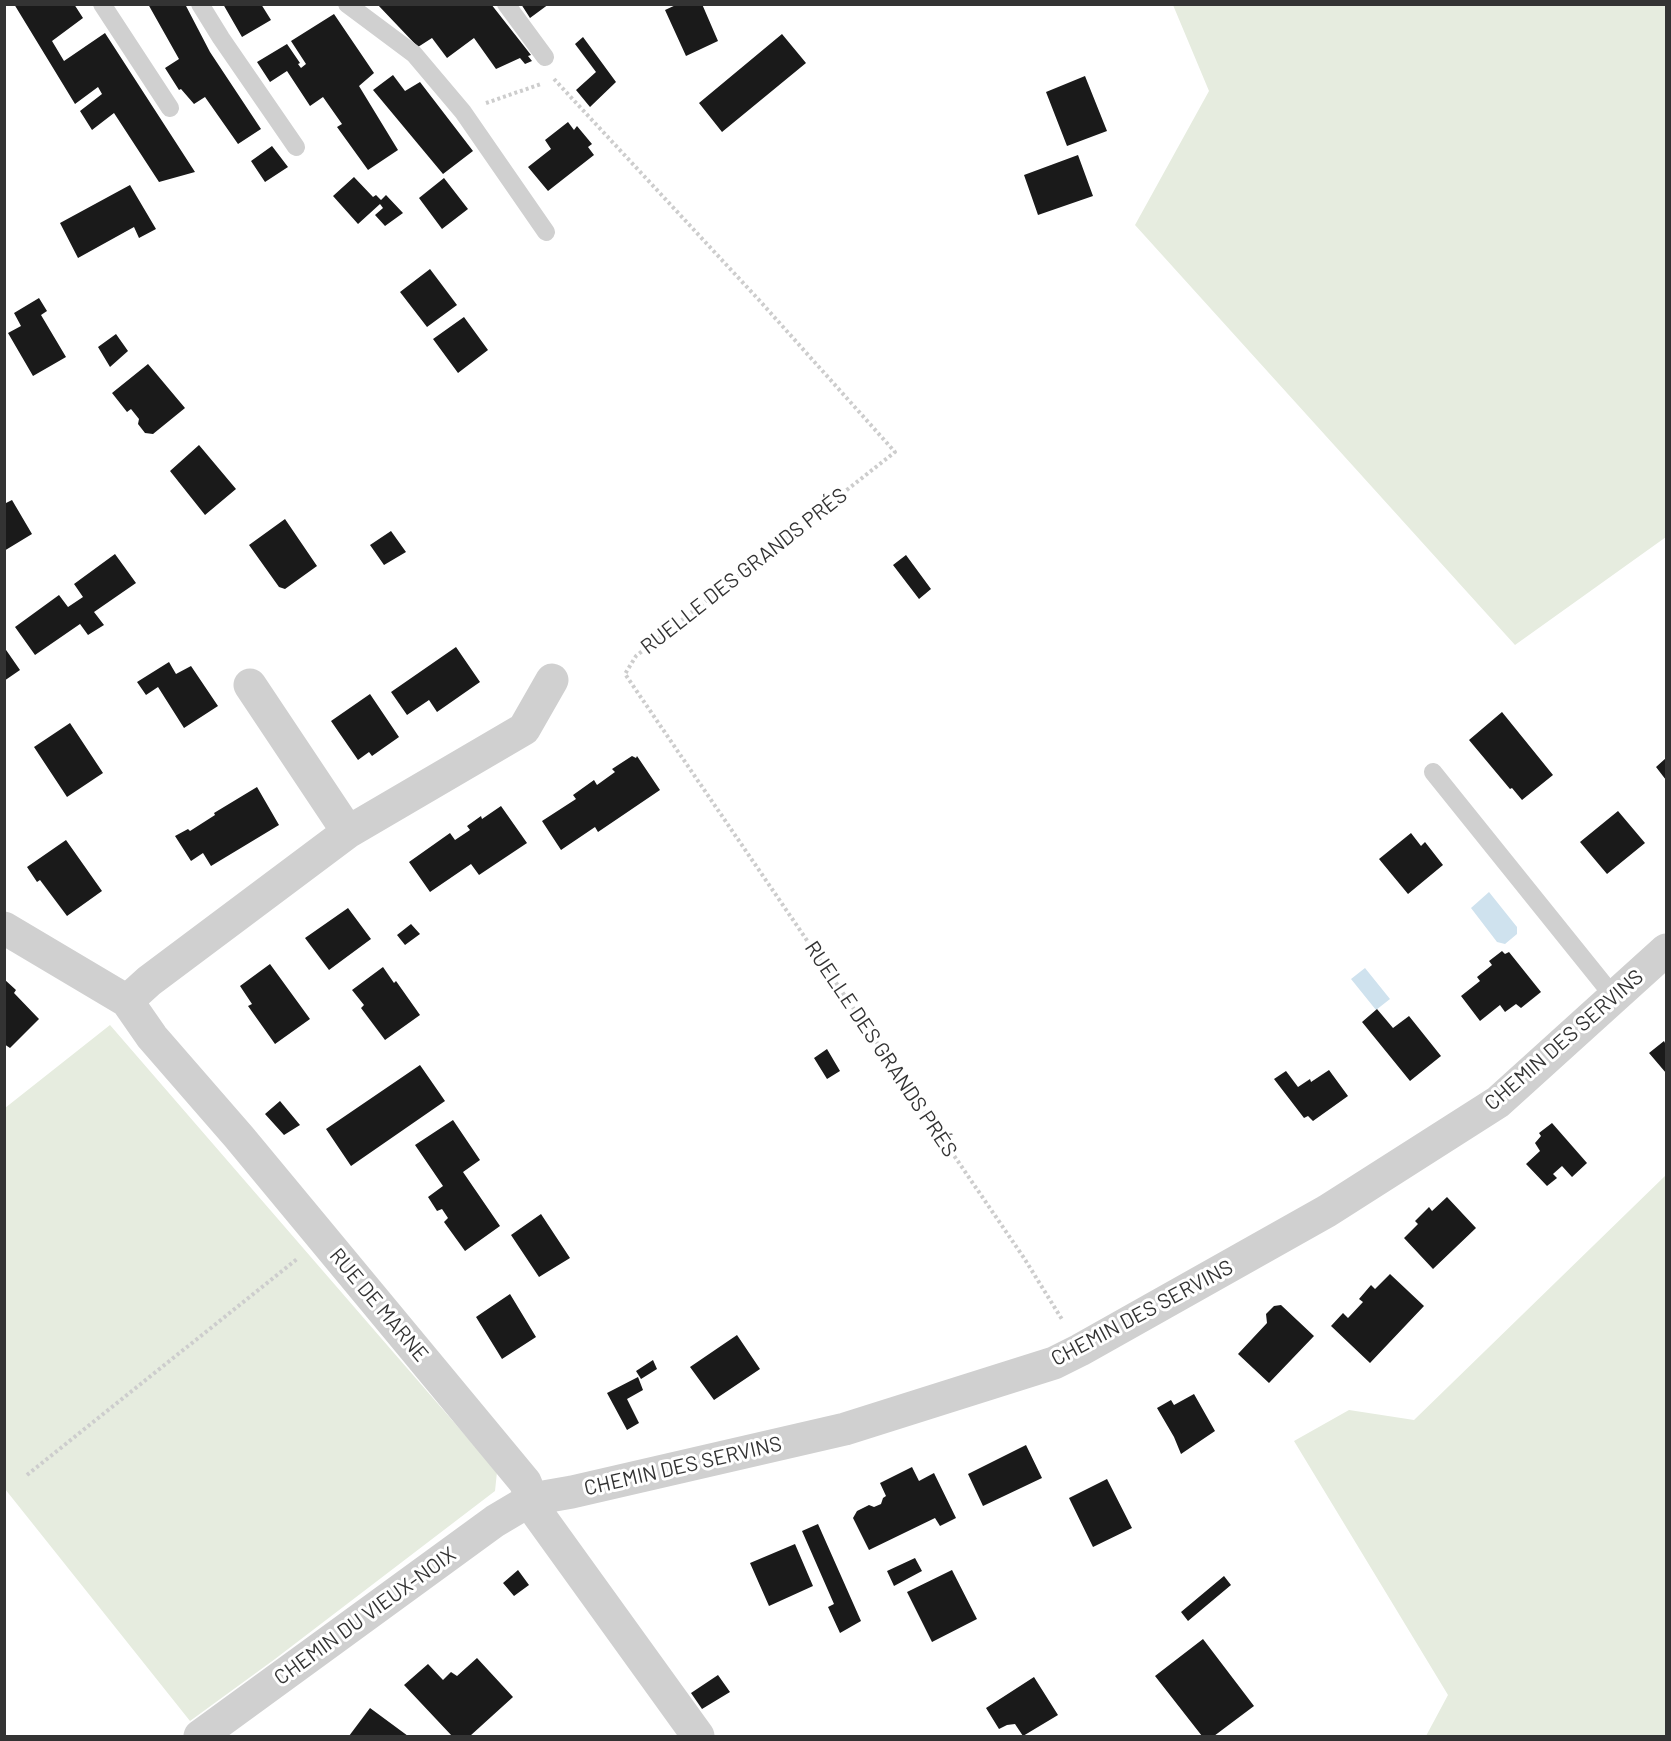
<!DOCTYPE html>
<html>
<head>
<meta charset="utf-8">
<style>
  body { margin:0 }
  #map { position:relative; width:1671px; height:1741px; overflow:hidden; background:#fff; font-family:Barlow,sans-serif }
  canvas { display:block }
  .frame { position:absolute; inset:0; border:6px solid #333; pointer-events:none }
</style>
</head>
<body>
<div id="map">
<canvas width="1671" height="1741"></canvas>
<div class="frame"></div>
</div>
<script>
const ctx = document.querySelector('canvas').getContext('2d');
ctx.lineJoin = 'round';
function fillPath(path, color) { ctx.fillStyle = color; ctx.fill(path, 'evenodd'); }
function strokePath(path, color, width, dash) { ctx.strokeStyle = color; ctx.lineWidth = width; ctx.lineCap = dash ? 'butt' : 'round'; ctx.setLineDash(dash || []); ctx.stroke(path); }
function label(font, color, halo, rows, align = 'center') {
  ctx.font = font + ' Barlow,sans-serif'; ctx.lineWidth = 6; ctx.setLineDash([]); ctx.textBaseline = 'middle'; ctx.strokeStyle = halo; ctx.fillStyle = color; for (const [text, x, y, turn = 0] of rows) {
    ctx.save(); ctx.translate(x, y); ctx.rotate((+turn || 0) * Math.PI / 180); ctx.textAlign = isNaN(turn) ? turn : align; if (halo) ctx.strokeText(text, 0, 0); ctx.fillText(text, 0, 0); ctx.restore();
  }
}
fillPath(new Path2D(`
  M1173,5H1666V537L1515,645L1135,225L1209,91Z
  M110,1025L497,1472L495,1491L275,1659L190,1721L5,1489V1108Z
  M1666,1175V1736H1426L1448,1695L1294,1441L1349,1410L1414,1420Z`), '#e6ecdf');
fillPath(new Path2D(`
  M1489,892L1517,927V934L1505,944L1497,942L1471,908Z
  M1365,968L1390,999L1376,1010L1351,979Z`), '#cfe2ee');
fillPath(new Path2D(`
  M14,4H74L83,18L52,41L64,61L105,33L195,172L159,182L114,113L92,130L80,111L102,94L98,87L75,104Z
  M148,4H185L210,52L261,129L238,144L205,97L194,104L181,89L179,90L165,68L179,59Z
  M223,4H261L271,20L242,37Z
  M377,4H491L531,55L528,56L532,61L525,64L520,58L496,69L474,38L447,58L432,38L418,47Z
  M521,4H549L530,18Z
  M678,4H702L718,41L686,56L665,10Z
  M334,14L374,73L359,86L398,150L368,170L337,127L342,124L323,97L310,106L287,71L270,82L257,62L287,44L300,63L298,64L301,68L306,64L291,41Z
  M782,34L806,63L722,132L699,103Z
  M583,37L616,82L590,107L576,90L596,72L575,44Z
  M393,75L405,91L420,82L473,151L443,174L373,90Z
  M1085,76L1107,131L1067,146L1046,92Z
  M568,122L574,130L577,126L592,144L588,147L594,155L548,191L528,167L551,149L545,140Z
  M272,146L288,167L265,182L251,161Z
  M1078,155L1093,196L1038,215L1024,175Z
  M354,177L373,197L376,195L381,200L386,195L403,213L385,226L375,215L383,208L380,204L358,224L333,196Z
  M444,178L468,209L442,229L419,198Z
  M130,185L156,229L139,238L134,227L78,258L60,223Z
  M430,269L457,305L427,327L400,292Z
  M39,298L47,311L41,315L66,357L33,376L8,333L21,326L14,313Z
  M464,317L488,350L458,373L433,339Z
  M116,334L128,351L110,367L98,347Z
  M148,364L185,408L153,434L145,433L138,424L139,419L131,409L127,412L112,393Z
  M199,445L236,489L205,515L170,471Z
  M12,500L32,534L4,551V504Z
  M285,519L317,566L285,589L279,587L249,545Z
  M391,531L406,552L384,565L370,545Z
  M115,554L136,583L94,612L104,625L88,635L80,624L35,655L15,627L59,595L68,607L83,597L74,584Z
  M906,555L931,589L919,599L893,565Z
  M4,647L20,670L4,681Z
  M456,647L480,682L437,712L429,700L407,715L391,692Z
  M169,662L176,674L191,666L218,706L184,728L158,687L146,695L137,682Z
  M370,694L399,737L372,756L369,752L358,760L331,721Z
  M1502,712L1553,775L1522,800L1512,788L1510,789L1469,740Z
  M70,723L103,773L67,797L34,747Z
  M632,756L636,758L637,756L660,790L598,832L595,827L561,850L542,821L576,799L573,795L594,780L597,785L615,772L612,769Z
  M1666,758V780L1656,767Z
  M257,787L279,825L211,866L203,853L191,861L175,836L188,829L190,831L215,815L214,813Z
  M501,806L527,843L479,875L471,864L430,892L409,862L450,833L455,840L470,830L467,826L481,816L482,819Z
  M1618,811L1645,843L1607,874L1580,842Z
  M1411,833L1421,846L1425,842L1443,865L1408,894L1379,859Z
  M66,840L102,891L67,916L40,880L37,882L27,867Z
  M348,908L371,939L329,970L305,938Z
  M411,924L420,934L405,945L397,935Z
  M1502,951L1505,954L1509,952L1541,992L1521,1008L1516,1004L1505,1012L1500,1005L1480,1021L1461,996L1480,981L1477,977L1492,965L1489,961Z
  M270,964L310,1019L275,1044L248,1006L252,1004L240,986Z
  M383,967L394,983L396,981L420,1015L385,1040L361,1008L364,1005L352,990Z
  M4,979L16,990L14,993L39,1019L10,1048L4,1044Z
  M1377,1009L1393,1028L1409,1016L1441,1056L1410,1081L1362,1022Z
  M1664,1041L1666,1045V1073L1649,1053Z
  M827,1049L840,1071L827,1079L814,1058Z
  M420,1065L445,1101L351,1166L326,1129Z
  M1329,1070L1348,1096L1313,1121L1308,1116L1304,1118L1274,1079L1286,1071L1298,1087L1310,1079L1311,1082Z
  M280,1101L300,1125L284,1135L265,1114Z
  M453,1120L480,1160L463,1172L500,1226L465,1251L444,1222L448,1218L442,1209L437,1211L428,1197L443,1186L415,1145Z
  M1552,1123L1587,1163L1572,1177L1562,1166L1553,1174L1557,1178L1547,1186L1526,1164L1540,1151L1535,1143L1541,1136L1539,1133Z
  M1447,1197L1476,1228L1433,1269L1404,1238L1418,1224L1415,1221L1429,1207L1432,1211Z
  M541,1214L570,1258L539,1277L511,1235Z
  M1390,1274L1424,1306L1370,1363L1331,1326L1343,1313L1348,1318L1363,1302L1359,1299L1371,1285L1375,1289Z
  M510,1294L536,1337L502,1359L476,1317Z
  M1281,1305L1314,1336L1269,1383L1238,1354L1267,1323L1266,1314L1274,1306Z
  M737,1335L760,1369L714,1400L690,1367Z
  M653,1360L657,1369L641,1379L636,1371Z
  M638,1377L643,1390L627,1399L639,1423L627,1430L607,1393Z
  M1194,1394L1215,1431L1181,1454L1174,1437L1157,1408L1171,1400L1174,1405Z
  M1026,1445L1042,1478L983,1506L968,1474Z
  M912,1467L919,1481L934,1473L956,1518L940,1526L935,1518L869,1550L853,1518L857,1511L869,1505L874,1507L881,1504L883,1498L886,1496L880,1483Z
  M1107,1479L1132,1528L1093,1547L1069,1498Z
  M818,1524L861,1621L840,1633L828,1607L834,1604L802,1531Z
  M795,1544L813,1586L769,1606L750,1563Z
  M915,1558L922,1571L894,1586L887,1571Z
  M518,1570L529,1585L514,1596L503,1583Z
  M952,1570L977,1619L932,1642L907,1592Z
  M1224,1576L1231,1585L1188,1621L1181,1612Z
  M1203,1639L1254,1706L1214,1736H1202L1155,1676Z
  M477,1658L513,1697L470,1736H452L404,1685L428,1664L443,1680L451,1672L457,1676Z
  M718,1675L730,1692L702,1709L691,1693Z
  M1034,1677L1058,1715L1023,1736L1015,1724L1007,1725L999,1729L986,1708Z
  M370,1708L408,1736H349Z`), '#1a1a1a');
strokePath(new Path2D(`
  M554,79L759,300L895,452L636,656L625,674L1024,1258L1063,1321
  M486,103L541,84
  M27,1475L297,1259`), '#cdcdcd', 4, [3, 3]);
strokePath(new Path2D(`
  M102,4L170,108
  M200,4L221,38L296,147
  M347,4L414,54L463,112L546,232
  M506,4L545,57
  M1433,772L1614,997`), '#d0d0d0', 18);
strokePath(new Path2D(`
  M250,685L348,832
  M4,928L127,1001L152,1037L239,1137L525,1482L538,1514L698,1736
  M127,1001L149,981L348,832L524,729L552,680
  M200,1736L495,1521L532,1499L572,1492L845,1429L1054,1363L1080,1350L1327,1211L1498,1102L1666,950`), '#d0d0d0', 33);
label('21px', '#333', '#fff', [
  ["RUELLE DES GRANDS PRÉS",744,571,-38],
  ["CHEMIN DES SERVINS",1564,1040,-41],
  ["RUELLE DES GRANDS PRÉS",881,1049,56],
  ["RUE DE MARNE",379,1305,50],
  ["CHEMIN DES SERVINS",1142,1313,-28],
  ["CHEMIN DES SERVINS",683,1466,-13],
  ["CHEMIN DU VIEUX-NOIX",365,1616,-36]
]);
</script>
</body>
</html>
